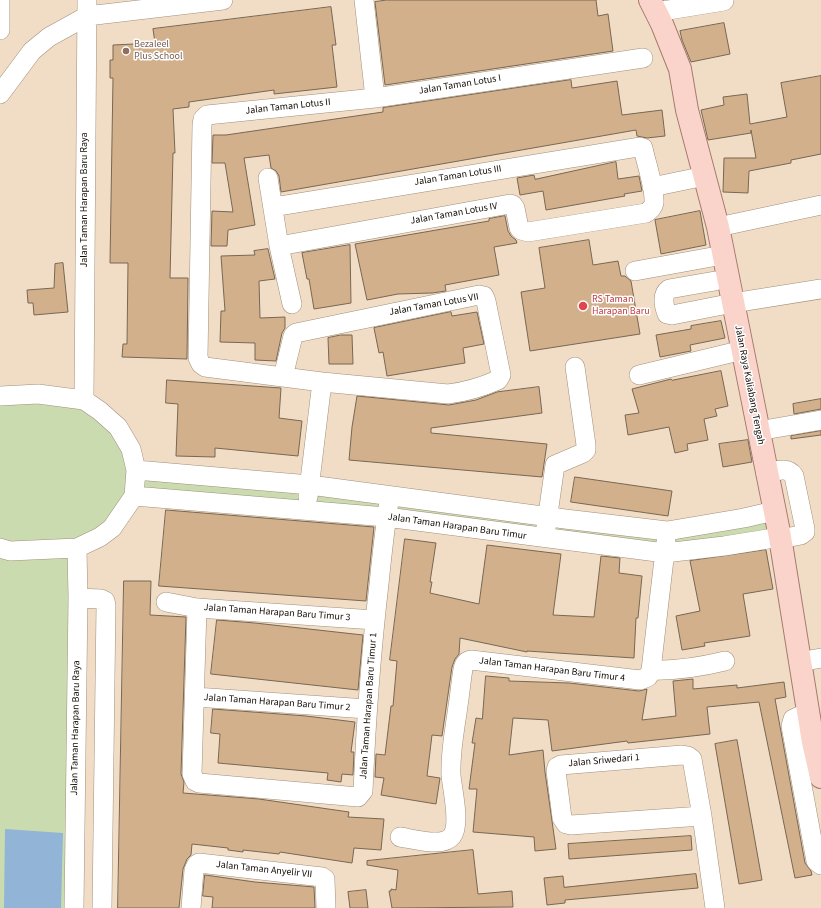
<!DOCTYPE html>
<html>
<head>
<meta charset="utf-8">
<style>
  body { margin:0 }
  canvas { display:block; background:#f1ddc6 }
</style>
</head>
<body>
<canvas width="821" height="908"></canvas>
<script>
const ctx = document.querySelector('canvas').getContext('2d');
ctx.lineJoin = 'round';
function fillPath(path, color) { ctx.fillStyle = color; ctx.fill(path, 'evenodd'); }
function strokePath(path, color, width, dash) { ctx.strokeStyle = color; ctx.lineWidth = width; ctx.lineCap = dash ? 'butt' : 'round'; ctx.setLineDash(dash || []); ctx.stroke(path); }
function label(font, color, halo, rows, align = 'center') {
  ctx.font = font + ' "Source Sans 3",sans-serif'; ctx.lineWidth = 3; ctx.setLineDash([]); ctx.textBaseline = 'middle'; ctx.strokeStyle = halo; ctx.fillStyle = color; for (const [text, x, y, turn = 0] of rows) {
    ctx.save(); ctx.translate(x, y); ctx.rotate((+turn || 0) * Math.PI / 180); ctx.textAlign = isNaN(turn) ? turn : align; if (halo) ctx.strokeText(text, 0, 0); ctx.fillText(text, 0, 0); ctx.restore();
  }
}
fillPath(new Path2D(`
  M0,396L100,411L136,470L667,531L774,511L780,537L665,553L134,496L77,548L74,908H0Z`), '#cadbaf');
fillPath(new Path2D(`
  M5,829L63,833L61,908H4Z`), '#91b4d7');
const building = new Path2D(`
  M387,0H596L598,16L608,14L613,51L385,85L375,2Z
  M331,7L336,45H332L337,87L274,94V90L189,102V107L173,109L175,153H173L170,278H188L187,359L122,357L123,344H127L128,263H110L113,78H110V60H113V45L155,43L153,29Z
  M724,23L730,54L691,62L682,40L680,31Z
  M821,76V154L791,160V163L749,171L748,193L723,192L724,158H756L751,130V133L708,140L701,110L724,105L723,97L747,94L750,124L787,117L781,83Z
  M571,80L572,88L617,81L622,115L662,110L665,136L647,138L637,136L636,130L281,192L279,176L276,171L271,168L269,155L244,158L255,225L228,230L227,246H211L212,211L233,212L225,163H212L213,135H226L383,112V108Z
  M616,162L618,179L639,176L642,191L624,194L625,196L546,210L543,191L520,195L517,178L534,175L535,179Z
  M700,211L706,245L661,254L655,220Z
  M505,216L508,231L511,236L516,240L517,243L494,247L499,275L445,285L446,291L432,293L398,294L367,300L355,244L489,221V219Z
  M589,240L593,265L618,261L621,276H625L631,281L640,334L530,351L521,292L545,288L539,248Z
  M350,245L351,303L314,309L309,279H307L302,253Z
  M268,249L275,279L259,281L260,318L285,317V328L282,333L276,361L255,360V343L220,342L221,311H225L221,256L255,255L254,251Z
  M63,263L68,312L34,315L33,303H28L27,290L54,288L55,264Z
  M451,312L452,316L477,312L484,344L463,348L465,363L387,376L383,352L379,353L374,328Z
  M721,321L725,338L690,345L691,351L660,357L656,335L691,329V326Z
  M341,335H352L353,364H329L328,338Z
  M721,371L728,406L715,409L717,416L704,419L708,440L687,444L688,450L675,453L669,427L628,435L625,415L639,413L632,389L671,379L672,380Z
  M167,380L281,388L279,418L302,421L298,456L215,448V457L176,456L178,404L166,403Z
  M539,387L542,413L431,428V433L547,444L542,477L349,460L352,427L357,396L449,405L476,400L497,392Z
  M821,399V409L794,414L793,404Z
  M821,431V435L791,439V436Z
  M748,440L752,462L723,467L719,444Z
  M575,477L672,491L668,516L571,502Z
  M166,510L374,527L366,601L159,586Z
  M405,539L436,543L430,582H432L430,593L479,604L487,545L561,554L553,615L594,617L601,556L620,558L619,573L642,576L638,618H636L634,658L527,651V652L460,638L459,654L455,659L452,667L442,736L432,735L427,776L440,778L436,804L381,795L384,778L375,777L376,754L385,755L391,706H393L397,661L390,660Z
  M766,550L773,589L743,594L750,636L704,643L705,646L682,650L676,616L700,611L690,561Z
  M124,581H151L150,615L186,617L181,774L184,782L183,793L259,799L349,812L348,817L384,819L381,850L354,848L352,863L280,852L279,854L243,850V852L228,850V848L192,844L191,855L187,859L183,869L179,908H118Z
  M217,620L255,623L363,635L358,690L211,674Z
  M486,676L509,678V681L569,683L639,691L647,689L642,720L676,716L673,681L693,679V689L737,685V688L784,682L786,697L775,699L805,863L811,871L812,875L795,878L759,702L707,707L710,734L628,743L627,741L552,751L548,720L513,718L509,755L543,750L545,772L556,849L535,851L534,837L473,832L477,789H469L475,743H472L476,718L482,719Z
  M213,709L306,716L355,722L351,752H354L353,775L342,774L341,782L327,780L328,773L218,763L220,734L211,733Z
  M737,740L762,880L739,884L715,744Z
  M691,836L692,850L569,859L568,844Z
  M473,850L478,894L512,891L513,907L392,908L389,891H391V889L396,890L398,870L367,865V861Z
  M696,874L698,888L565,900V903L547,905L544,878L563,876L564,887Z
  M205,875L255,882L314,887L315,908H212L213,897L203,896Z
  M366,890L368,908H350L348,892Z`);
fillPath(building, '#d1b08b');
strokePath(building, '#796753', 1);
const minor = new Path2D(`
  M364,0L375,98
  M656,12L724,1
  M0,30V0
  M0,94L32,51L49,37L87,16L223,0
  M268,178L279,246L292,304
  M652,187L705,176
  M273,207L639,147L643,148C646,163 655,188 654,203C653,208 650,210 646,213L528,232L521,230L519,228L515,208L513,205L510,204L279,246
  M718,227L821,205
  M635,271L723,255
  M715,281L669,289C661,295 664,306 667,314L672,315L733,303L821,289
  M639,375L743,350
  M283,377L293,336L296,333L479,295L484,296L486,301L501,375L498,380C482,387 465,392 448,394L322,382L205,367L201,364L198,358L202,125L203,119L207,115L375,98L643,58
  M0,396L38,394L84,400L100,411L118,427L131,449L136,470L134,496L112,528L100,537L77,548L10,551L0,548
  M84,400L87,0
  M758,431L821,420
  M136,470L310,485L565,519L667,531L744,518L774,511
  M766,473C776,471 788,466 794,476L805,529V532L801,535L780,539
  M134,496L386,517L665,553L724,546L780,537
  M308,497L322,382
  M546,528L555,465L583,453L586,450V445L575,367
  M78,598L101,599L105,601L106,605L102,908
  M166,602L197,608L375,620
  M197,608L192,774L195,781L199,783L358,797L363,791C366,722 371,653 379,584C382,554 385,525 390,496
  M799,662L821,658
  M651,670C676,671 700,667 725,661
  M195,697L367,709
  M808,712L793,719L791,726L816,861L821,865
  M702,816L571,825L566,824L562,818L556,771L557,767L561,765L682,755L688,756L692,759L702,816L715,908
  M400,837C413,839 443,848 452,836C461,824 452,789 451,775C450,751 455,729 458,706C460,693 461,681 463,669C464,664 466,661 471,660L640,680L648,677L651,670L666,542
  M74,908L78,598L77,548
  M191,908L194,870L197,864L199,863L322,877L325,879L326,908`);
const major = new Path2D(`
  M650,0L662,24L680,69L687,110L718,227L780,537L813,742L821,777`);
strokePath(minor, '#a28f7a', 20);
strokePath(major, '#a67b6f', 24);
strokePath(minor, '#fff', 19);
strokePath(major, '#fad4cb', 22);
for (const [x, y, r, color] of [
  [126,51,4,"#8d6e63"],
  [583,306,5,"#e0444e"]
]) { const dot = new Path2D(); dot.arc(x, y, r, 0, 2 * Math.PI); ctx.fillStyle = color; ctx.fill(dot); strokePath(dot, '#fff', 1.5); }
label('10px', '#785e54', '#fff', [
  ["Bezaleel",134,45],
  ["Plus School",134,57]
], 'left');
label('10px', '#110b04', '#fff', [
  ["Jalan Taman Lotus I",460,85,-9],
  ["Jalan Taman Lotus II",288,107,-6],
  ["Jalan Taman Lotus III",458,176,-9],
  ["Jalan Taman Harapan Baru Raya",85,200,-90],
  ["Jalan Taman Lotus IV",454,214,-10],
  ["Jalan Taman Lotus VII",434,305,-10],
  ["Jalan Raya Kaliabang Tengah",749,385,79],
  ["Jalan Taman Harapan Baru Timur",457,527,8],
  ["Jalan Taman Harapan Baru Timur 3",277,613,4],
  ["Jalan Taman Harapan Baru Timur 4",552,670,7],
  ["Jalan Taman Harapan Baru Timur 2",277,703,4],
  ["Jalan Taman Harapan Baru Timur 1",369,706,-86],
  ["Jalan Taman Harapan Baru Raya",76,728,-89],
  ["Jalan Sriwedari 1",604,761,-5],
  ["Jalan Taman Anyelir VII",264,870,6]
]);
label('10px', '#be3a42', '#fff', [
  ["RS Taman",592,300],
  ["Harapan Baru",592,312]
], 'left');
</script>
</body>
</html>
